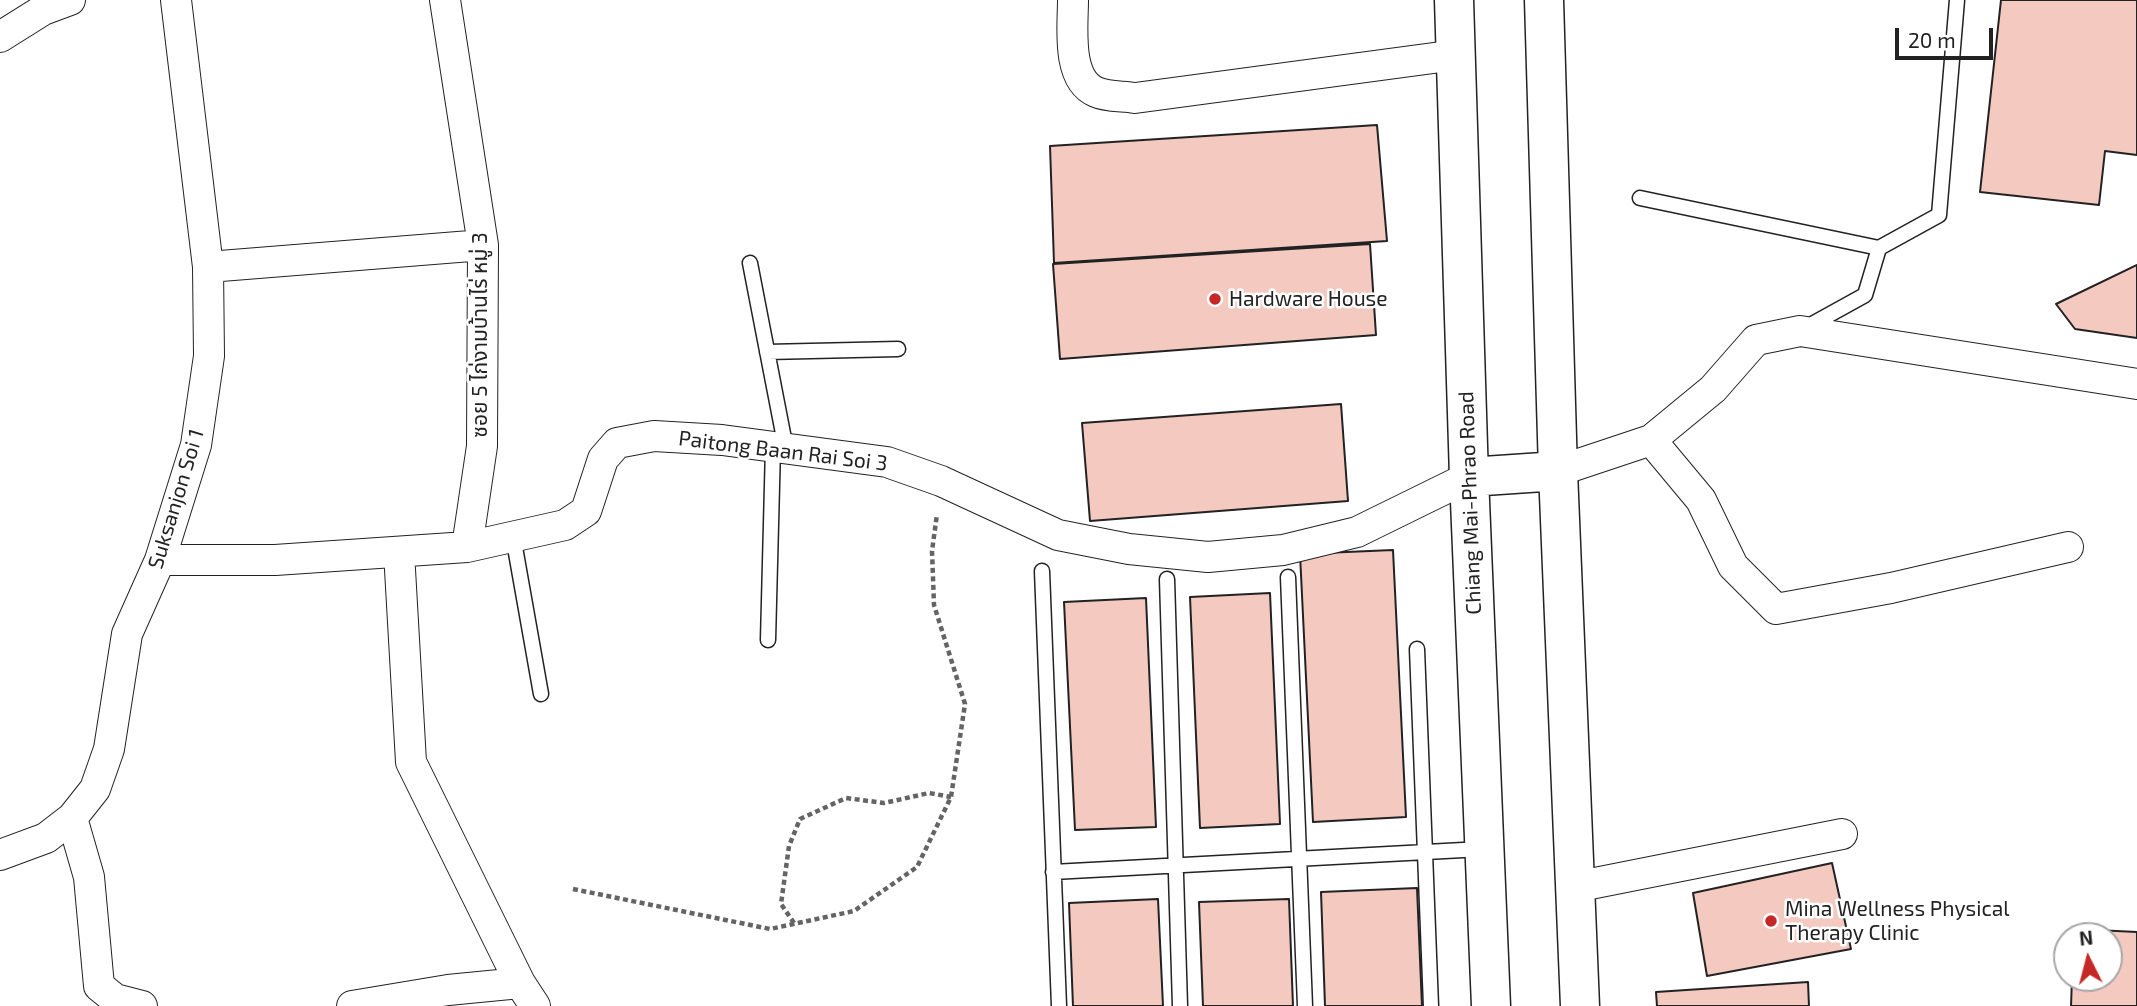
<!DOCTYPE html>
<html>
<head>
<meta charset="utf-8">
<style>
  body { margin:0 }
  #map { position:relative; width:2137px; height:1006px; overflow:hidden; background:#fff; font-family:"Exo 2",sans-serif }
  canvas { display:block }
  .north { position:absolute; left:2053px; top:922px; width:70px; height:70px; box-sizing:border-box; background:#fff; border:2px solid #a7a7a7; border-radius:50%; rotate:354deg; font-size:19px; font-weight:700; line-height:28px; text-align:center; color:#222 }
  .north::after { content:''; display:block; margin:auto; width:24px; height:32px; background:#c62828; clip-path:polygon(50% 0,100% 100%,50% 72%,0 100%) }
  .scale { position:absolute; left:1895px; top:28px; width:98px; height:32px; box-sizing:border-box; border:4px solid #222; border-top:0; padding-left:9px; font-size:21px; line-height:24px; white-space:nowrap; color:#222; -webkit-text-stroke:5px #fff; paint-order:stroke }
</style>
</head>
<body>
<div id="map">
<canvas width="2137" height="1006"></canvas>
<div class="north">N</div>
<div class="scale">20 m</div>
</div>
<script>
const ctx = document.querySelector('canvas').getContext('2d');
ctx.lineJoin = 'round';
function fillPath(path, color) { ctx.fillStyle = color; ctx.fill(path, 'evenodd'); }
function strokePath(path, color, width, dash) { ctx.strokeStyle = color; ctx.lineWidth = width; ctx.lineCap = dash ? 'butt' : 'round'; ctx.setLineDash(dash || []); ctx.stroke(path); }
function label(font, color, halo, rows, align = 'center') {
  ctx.font = font + ' "Exo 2","Noto Sans Thai",sans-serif'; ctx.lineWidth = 5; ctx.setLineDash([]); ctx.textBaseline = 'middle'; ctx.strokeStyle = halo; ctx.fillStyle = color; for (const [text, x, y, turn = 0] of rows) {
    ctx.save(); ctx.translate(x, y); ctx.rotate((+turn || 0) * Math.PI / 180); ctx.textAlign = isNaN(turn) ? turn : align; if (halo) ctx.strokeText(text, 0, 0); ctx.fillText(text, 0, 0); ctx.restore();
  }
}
const building = new Path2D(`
  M2001,0H2137V155L2105,151L2099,205L1980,192Z
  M1377,125L1387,241L1054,263L1050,146Z
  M1370,244L1376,335L1060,359L1053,264Z
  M2137,265V338L2075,329L2056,304Z
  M1341,404L1348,501L1090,521L1082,423Z
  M1393,550L1406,817L1313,822L1300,554Z
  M1270,593L1280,824L1200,828L1190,597Z
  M1146,598L1156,827L1075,830L1064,602Z
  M1832,863L1851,949L1707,976L1693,893Z
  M1417,888L1422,1006H1325L1321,892Z
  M1158,899L1163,1006H1073L1069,903Z
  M1289,899L1293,1006H1203L1199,902Z
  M2075,929L2137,932V1006H2071L2072,978H2109V936H2074Z
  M1808,982L1809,1006H1657L1656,992Z`);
fillPath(building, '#f3c9c0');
strokePath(building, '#222', 2);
const lane = new Path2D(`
  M1640,198L1879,248
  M750,263L786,449
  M1807,327L1865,295L1879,248L1939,215L1957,0
  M767,352L898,349
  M513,536L541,694
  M1042,571L1059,1006
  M1288,577L1305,1006
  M1167,579L1180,1006
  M768,640L773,447
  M1417,649L1431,1006
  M1053,872L1482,849`);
const street = new Path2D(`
  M445,0L483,245L482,446L467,547
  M1073,0C1073,26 1066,79 1096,92C1107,97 1123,96 1135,98L1456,55
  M0,37L43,10L70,0
  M208,267L483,245
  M1651,440L1701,500L1733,566L1776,609L1891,588L2068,547
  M1558,471L1651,440L1713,389L1756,340L1800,331L2137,384
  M399,552L411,762L520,983L535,1006
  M160,560H275L467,547L565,525L586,511L603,459L617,443L654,436L722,440L887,462L941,481L1058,535L1129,549L1208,557L1283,550L1357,532L1469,477
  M72,818L89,877L99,986L115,999L142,1006
  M0,855L46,838L72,818L95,789L109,749L127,634L160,560L196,445L209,356L208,267L176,0
  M1575,887L1842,834
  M352,1006L448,990L520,983`);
const secondary = new Path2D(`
  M1454,0L1469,477L1491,1006
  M1544,0L1558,471L1580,1006
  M1469,477L1558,471`);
strokePath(lane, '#222', 17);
strokePath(street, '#222', 32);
strokePath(secondary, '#222', 41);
strokePath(new Path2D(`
  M573,889L770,929L854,911L917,867L951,797L965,704L934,605L932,551L937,514
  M794,923L781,904L789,846L800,819L846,798L884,803L929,793L951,797`), '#646464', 4.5, [5, 3.5]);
strokePath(lane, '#fff', 14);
strokePath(street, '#fff', 30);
strokePath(secondary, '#fff', 38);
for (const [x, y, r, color] of [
  [1215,299,7,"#c62828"],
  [1771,921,7,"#c62828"]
]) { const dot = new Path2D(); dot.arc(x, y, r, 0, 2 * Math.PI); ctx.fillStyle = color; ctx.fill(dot); strokePath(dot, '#fff', 2.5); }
label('21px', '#222', '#fff', [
  ["Hardware House",1229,299],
  ["Mina Wellness Physical",1785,909],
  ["Therapy Clinic",1785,933]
], 'left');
label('21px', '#222', '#fff', [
  ["ซอย 5 ไก่งามบ้านไร่ หมู่ 3",480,335,-90],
  ["Paitong Baan Rai Soi 3",783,451,7],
  ["Suksanjon Soi 1",176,499,-73],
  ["Chiang Mai-Phrao Road",1470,503,-92]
]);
</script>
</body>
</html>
